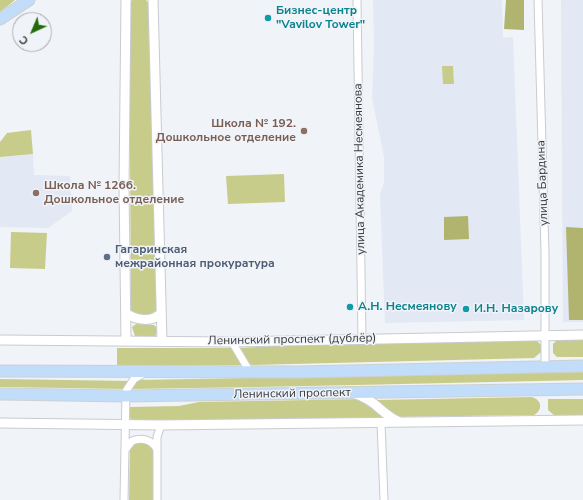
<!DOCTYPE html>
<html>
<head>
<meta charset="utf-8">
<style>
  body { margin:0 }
  #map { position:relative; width:583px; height:500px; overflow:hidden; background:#f0f3f8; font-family:"Nunito Sans",sans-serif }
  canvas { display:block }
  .north { position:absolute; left:12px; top:12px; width:40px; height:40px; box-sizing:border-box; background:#f0f3f8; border:1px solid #a7a9ad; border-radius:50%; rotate:224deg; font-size:11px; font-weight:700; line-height:16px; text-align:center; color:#393b3d }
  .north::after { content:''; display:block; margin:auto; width:14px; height:18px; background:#216b09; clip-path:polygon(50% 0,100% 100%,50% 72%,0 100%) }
</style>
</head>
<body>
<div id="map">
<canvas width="583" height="500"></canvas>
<div class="north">С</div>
</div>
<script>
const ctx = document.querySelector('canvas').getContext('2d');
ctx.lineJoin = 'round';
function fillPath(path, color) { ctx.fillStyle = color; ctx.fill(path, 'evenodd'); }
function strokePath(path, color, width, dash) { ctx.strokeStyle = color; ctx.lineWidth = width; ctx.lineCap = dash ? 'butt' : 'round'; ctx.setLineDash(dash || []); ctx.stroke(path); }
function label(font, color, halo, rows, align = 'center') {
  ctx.font = font + ' "Nunito Sans",sans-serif'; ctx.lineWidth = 3; ctx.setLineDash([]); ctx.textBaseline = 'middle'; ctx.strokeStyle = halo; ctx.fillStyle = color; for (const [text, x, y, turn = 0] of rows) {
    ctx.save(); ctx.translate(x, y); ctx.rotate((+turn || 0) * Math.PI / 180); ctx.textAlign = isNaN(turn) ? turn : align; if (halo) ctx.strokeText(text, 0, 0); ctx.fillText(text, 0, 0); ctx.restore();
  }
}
fillPath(new Path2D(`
  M373,0H502L503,38L513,37L524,320L385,323L380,195L384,183V157L372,98L374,47Z
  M561,0H583V322H563Z
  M33,154L34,175L70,176L72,211L48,228L0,227V157Z`), '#e3e8f5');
fillPath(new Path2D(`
  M0,0H15L0,12Z
  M132,0H146L151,7L157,314L152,317L134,316L131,311L129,5Z
  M442,66H453L454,84H443Z
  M31,130L33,154L0,157V142L7,133Z
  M284,174L285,202L228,204L226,176Z
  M11,232L47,233L45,269L10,268Z
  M136,324L154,325L157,328L156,335L154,337L135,336L132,327Z
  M583,339V357H557L553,353V344L557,340Z
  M536,340L541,345V352L534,358L252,365L248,363L240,348L322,343Z
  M117,348H231L242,365L117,366Z
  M583,372V380C432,383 281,387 131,389L137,380Z
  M0,379L130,381L124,389L0,387Z
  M532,397C542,400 543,410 534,415L393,417L377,400Z
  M363,399L374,407L383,419L136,421L131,419L128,414L130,407L179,406L199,402Z
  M548,399H583V416H555L548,410Z
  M144,442L154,447V500H129L130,447L135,443Z`), '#c8cc8a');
fillPath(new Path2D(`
  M506,0H524V30L504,29Z
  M468,216L469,239L444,240V217Z
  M566,227L583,228V320H569Z`), '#b1b46f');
const minor = new Path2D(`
  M357,0L362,339
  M538,0L545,253V367
  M232,342L250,372
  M381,423L384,500
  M125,450L132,441C142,437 153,440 157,450
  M124,500L126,391L134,379L145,373
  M157,500V437L161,425`);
const tertiary = new Path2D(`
  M153,0L162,341
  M126,313C135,320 152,323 161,313
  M0,340L232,342L583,335
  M126,341L124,186L126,0
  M355,394C375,399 383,416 400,422
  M0,423L161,425L583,420`);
const primary = new Path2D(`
  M0,19L29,0
  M0,371L299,372L583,366
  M0,394L126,396L583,389`);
strokePath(minor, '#c8cbd0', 9);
strokePath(tertiary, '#c8cbd0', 11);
strokePath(primary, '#cfd0d0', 13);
strokePath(minor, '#fff', 7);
strokePath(tertiary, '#fff', 9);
strokePath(primary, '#c1ddf9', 11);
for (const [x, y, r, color] of [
  [268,18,4,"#0f9aa8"],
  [304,131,4,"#8d6e63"],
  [36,193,4,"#8d6e63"],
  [107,257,4,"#5c6f8a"],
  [350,307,4,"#0f9aa8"],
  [466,309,4,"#0f9aa8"]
]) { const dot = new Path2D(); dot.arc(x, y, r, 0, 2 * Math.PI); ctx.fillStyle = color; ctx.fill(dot); strokePath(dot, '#f0f3f8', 1.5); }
label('bold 12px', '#0d838f', '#f0f3f8', [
  ["Бизнес-центр",276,11],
  ["\"Vavilov Tower\"",276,25],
  ["А.Н. Несмеянову",358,307],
  ["И.Н. Назарову",474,309]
], 'left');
label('bold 12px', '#785e54', '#f0f3f8', [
  ["Школа № 192.",296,124],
  ["Дошкольное отделение",296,138],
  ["Школа № 1266.",44,186,"left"],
  ["Дошкольное отделение",44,200,"left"]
], 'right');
label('12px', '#393b3d', '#f0f3f8', [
  ["улица Академика Несмеянова",360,169,-91],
  ["улица Бардина",543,183,-92],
  ["Ленинский проспект (дублёр)",292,340,-1],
  ["Ленинский проспект",292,394,-1]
]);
label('bold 12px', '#4e5e75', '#f0f3f8', [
  ["Гагаринская",115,250],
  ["межрайонная прокуратура",115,264]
], 'left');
</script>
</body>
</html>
